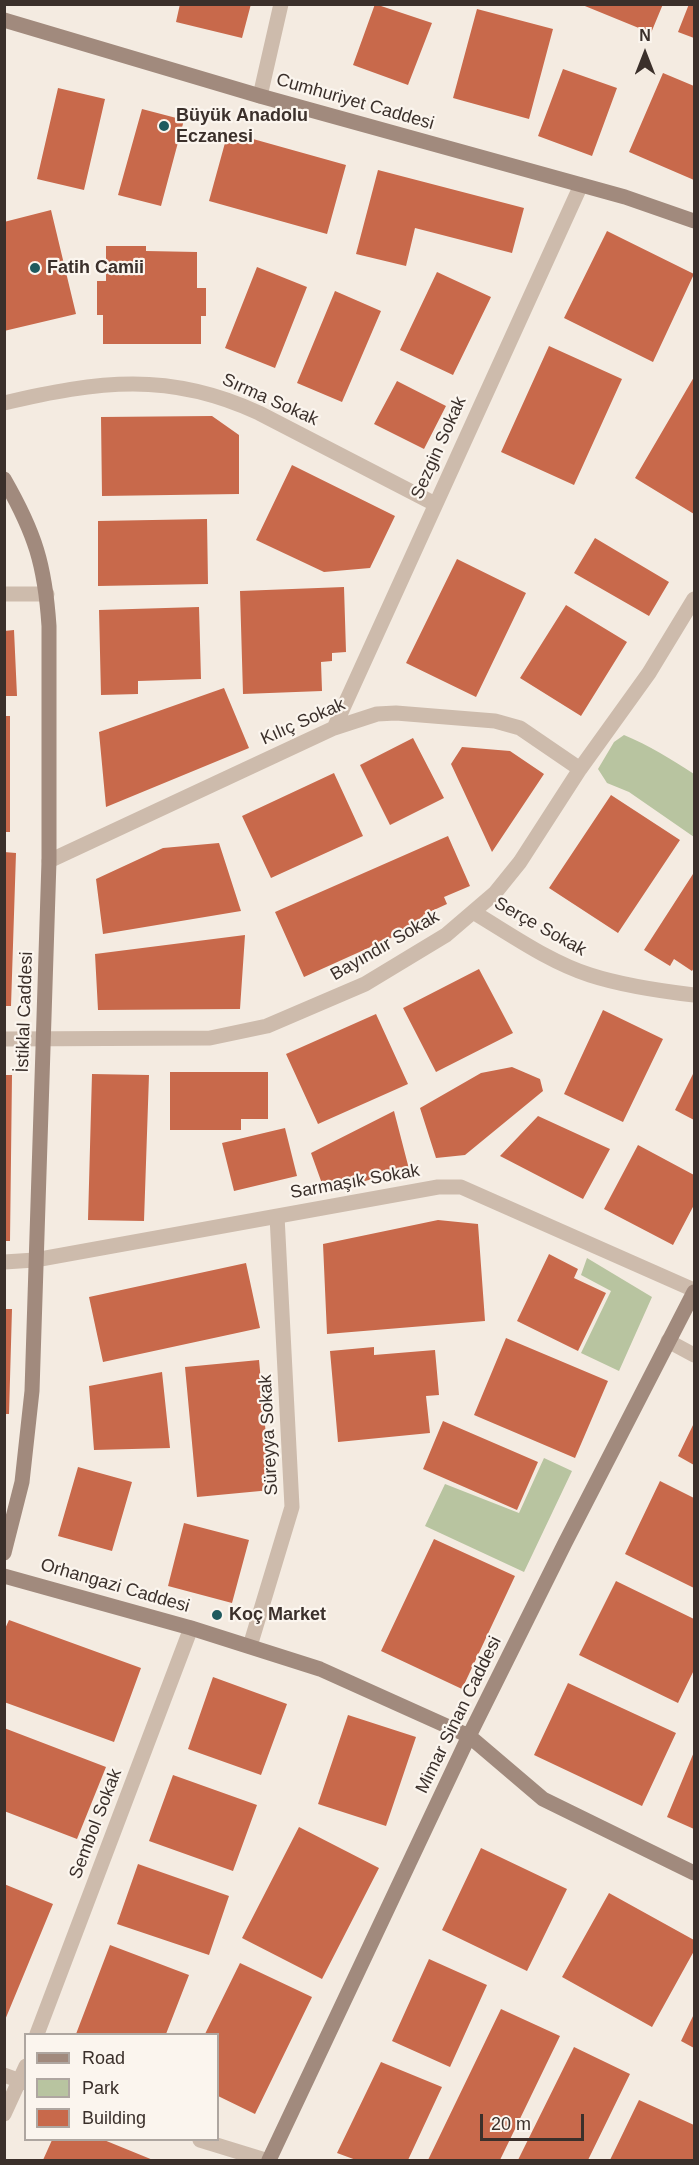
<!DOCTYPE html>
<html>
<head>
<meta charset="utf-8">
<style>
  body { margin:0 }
  #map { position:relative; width:699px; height:2165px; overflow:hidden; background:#f4ebe1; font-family:Helvetica,sans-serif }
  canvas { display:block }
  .frame { position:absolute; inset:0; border:6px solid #3b302b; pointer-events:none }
  .legend { position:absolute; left:24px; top:2033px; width:195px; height:108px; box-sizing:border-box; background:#fbf5ee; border:2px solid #aea6a0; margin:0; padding:8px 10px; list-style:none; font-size:18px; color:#3b302b }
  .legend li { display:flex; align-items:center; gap:12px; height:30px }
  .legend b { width:30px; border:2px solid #aea6a0 }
  .north { position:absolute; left:615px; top:24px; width:60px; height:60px; -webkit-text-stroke:4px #fbf5ee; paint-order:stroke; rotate:0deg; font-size:16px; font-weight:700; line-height:24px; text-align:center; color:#3b302b }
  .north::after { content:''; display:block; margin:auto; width:21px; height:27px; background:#3b302b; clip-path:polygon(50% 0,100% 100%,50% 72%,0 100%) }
  .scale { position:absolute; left:480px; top:2114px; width:104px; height:27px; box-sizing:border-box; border:3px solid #3b302b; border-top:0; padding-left:8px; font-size:18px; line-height:21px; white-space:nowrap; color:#3b302b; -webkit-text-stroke:4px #fbf5ee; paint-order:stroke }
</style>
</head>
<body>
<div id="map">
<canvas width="699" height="2165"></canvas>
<div class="frame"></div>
<ul class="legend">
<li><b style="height:8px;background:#a18a7d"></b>Road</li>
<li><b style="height:16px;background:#b8c4a0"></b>Park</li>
<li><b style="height:16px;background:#c8694b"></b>Building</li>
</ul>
<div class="north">N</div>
<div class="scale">20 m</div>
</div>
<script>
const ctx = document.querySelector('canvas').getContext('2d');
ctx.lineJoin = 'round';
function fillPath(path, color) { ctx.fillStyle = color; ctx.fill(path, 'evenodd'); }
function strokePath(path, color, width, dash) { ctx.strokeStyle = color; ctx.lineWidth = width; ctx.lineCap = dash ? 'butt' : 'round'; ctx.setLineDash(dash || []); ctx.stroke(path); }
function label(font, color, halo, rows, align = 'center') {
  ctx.font = font + ' Helvetica,sans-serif'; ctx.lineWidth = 4.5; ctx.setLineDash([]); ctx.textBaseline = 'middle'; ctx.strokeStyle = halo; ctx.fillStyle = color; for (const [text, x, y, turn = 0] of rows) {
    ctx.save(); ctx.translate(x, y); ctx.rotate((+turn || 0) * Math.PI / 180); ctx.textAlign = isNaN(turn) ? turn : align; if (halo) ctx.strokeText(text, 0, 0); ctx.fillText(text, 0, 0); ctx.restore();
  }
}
fillPath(new Path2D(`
  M624,735C648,745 673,760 694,774V837L629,792L607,783L598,769L614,742Z
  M587,1258L652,1297L619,1371L581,1353L611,1291L581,1275Z
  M544,1458L572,1471L524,1572L425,1526L445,1484L519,1513Z`), '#b8c4a0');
fillPath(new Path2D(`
  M180,4H251L242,38L176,22Z
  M375,4L432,23L408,85L353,65Z
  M580,4H663L651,33Z
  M689,4H694V38L678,32Z
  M477,9L553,29L529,119L453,98Z
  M563,69L617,88L592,156L538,136Z
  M663,73L694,86V180L629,152Z
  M58,88L105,99L84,190L37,179Z
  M142,109L184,120L161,206L118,195Z
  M228,132L346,165L327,234L209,201Z
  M378,170L524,208L512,253L415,228L406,266L356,254Z
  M51,210L76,314L4,331V222Z
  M607,231L694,274L653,362L564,318Z
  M106,246H146V251L197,252V288H206V316H201V344H103V315H97V281H106Z
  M257,267L307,287L275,368L225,348Z
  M437,272L491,297L453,375L400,350Z
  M335,291L381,311L342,402L297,383Z
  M549,346L622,379L574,485L501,452Z
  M694,377V514L635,478Z
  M397,381L446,406L424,449L374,424Z
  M212,416L239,435V494L102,496L101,417Z
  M292,465L395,516L370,568L324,572L256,540Z
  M207,519L208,584L98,586V521Z
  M595,538L669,582L649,616L574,573Z
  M457,559L526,593L476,697L406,663Z
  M344,587L346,652L332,653V661L321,662L322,691L243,694L240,591Z
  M566,605L627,642L581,716L520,678Z
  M199,607L201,679L138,681V694L101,695L99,610Z
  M14,630L17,696H4V631Z
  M224,688L249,748L106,807L99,732Z
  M4,716H10V832H4Z
  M413,738L444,798L390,825L360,765Z
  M462,747L510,751L544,774L492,852L451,764Z
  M334,773L363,836L271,878L242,816Z
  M611,795L680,840L618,933L549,888Z
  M448,836L470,886L444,897L447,904L423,915L426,922L304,977L275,912Z
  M219,843L241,911L103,934L96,879L163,848Z
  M4,852L16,853L11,1006H4Z
  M693,874L694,968L692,971L674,959L670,966L644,950Z
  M245,935L240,1009L98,1010L95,954Z
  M479,969L513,1033L436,1072L403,1008Z
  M603,1010L663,1039L623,1122L564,1094Z
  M376,1014L408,1084L318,1124L286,1054Z
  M512,1067L540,1079L543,1091L465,1155L436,1158L420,1108L481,1073Z
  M170,1072H268V1119H241V1130H170Z
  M694,1072V1120L675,1110Z
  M92,1074L149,1075L144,1221L88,1220Z
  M4,1075H12L10,1241H4Z
  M394,1111L409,1169L325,1192L311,1153Z
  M538,1116L610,1149L583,1199L500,1156Z
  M285,1128L297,1176L234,1191L222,1143Z
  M638,1145L694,1175V1205L673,1245L604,1209Z
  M438,1220L478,1224L485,1321L327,1334L323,1244Z
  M549,1254L578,1269L574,1278L606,1293L578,1351L517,1321Z
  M246,1263L260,1328L103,1362L89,1297Z
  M4,1309H12L9,1414H4Z
  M506,1338L608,1381L575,1458L474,1415Z
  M374,1347V1355L435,1350L439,1395L426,1396L430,1433L338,1442L330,1351Z
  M259,1360L271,1490L197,1497L185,1367Z
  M162,1372L170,1448L94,1450L89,1386Z
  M443,1421L538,1462L517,1510L423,1469Z
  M694,1423V1465L678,1456Z
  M78,1467L132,1482L112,1551L58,1536Z
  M660,1481L694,1498V1588L625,1554Z
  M184,1523L249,1540L232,1603L168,1586Z
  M434,1539L515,1576L462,1689L381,1651Z
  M616,1581L694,1619V1670L678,1703L579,1655Z
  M9,1620L141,1668L114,1742L4,1702V1631Z
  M213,1677L287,1704L261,1775L188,1749Z
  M568,1683L676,1733L642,1806L534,1755Z
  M348,1715L416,1737L386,1826L318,1804Z
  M4,1728L106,1767L77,1839L4,1811Z
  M694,1752V1829L667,1817Z
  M173,1775L257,1805L233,1871L149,1841Z
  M299,1827L379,1868L322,1979L242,1938Z
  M481,1848L567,1889L527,1971L442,1930Z
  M138,1864L229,1896L209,1955L117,1924Z
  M4,1884L53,1904L5,2020H4Z
  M609,1893L694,1940V1951L652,2027L562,1977Z
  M110,1945L189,1975L166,2034H76Z
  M429,1959L487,1985L450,2067L392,2041Z
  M240,1963L312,1997L255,2114L218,2096V2034H205Z
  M501,2009L560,2036L500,2160H428Z
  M694,2014V2048L681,2041Z
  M574,2047L630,2074L588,2160H518Z
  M381,2062L442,2087L408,2160H356L337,2153Z
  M639,2100L694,2125V2160H610Z
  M52,2140H104L153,2160H43Z`), '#c8694b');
strokePath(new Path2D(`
  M260,96L281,4
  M4,403C98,381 169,371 259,413L435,504
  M4,594H47
  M334,728L581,185
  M49,861L334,728L377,714L396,713L495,721L520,728L580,769
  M473,912C510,934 549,962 590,975C624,986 660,991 694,995
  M4,1039L210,1038L267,1026L365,984L446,935L495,893L520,862L580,769L649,673L694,599
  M4,1262L35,1260L438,1187H461L694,1290
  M668,1341L694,1355
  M250,1646L292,1507L277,1216
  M37,2034L191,1628
  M4,2075L26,2083
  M4,2114L26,2066
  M200,2140L265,2160`), '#cdbbac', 15);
strokePath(new Path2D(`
  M4,20L260,96L625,197L694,221
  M4,479C35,533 45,565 49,626V861L32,1391L22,1482L4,1553
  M4,1576L191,1628L320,1669L469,1736L543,1799L694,1873
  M269,2160L469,1736L565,1543L694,1292`), '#a18a7d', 15);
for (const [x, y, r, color] of [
  [164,126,6,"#1f5a5e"],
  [35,268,6,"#1f5a5e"],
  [217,1615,6,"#1f5a5e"]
]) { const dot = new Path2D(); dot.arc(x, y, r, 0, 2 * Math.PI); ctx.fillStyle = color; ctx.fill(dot); strokePath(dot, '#fbf5ee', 2); }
label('18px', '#3b302b', '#fbf5ee', [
  ["Cumhuriyet Caddesi",355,102,16],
  ["Sırma Sokak",270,400,24],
  ["Sezgin Sokak",439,448,-66],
  ["Kılıç Sokak",303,722,-24],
  ["Serçe Sokak",540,927,29],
  ["Bayındır Sokak",385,946,-30],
  ["İstiklal Caddesi",25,1012,-88],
  ["Sarmaşık Sokak",355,1182,-10],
  ["Süreyya Sokak",269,1435,-93],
  ["Orhangazi Caddesi",115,1586,16],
  ["Mimar Sinan Caddesi",459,1715,-64],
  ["Sembol Sokak",96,1824,-69]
]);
label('bold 18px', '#3b302b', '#fbf5ee', [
  ["Büyük Anadolu",176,116],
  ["Eczanesi",176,137],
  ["Fatih Camii",47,268],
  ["Koç Market",229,1615]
], 'left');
</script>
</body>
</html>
